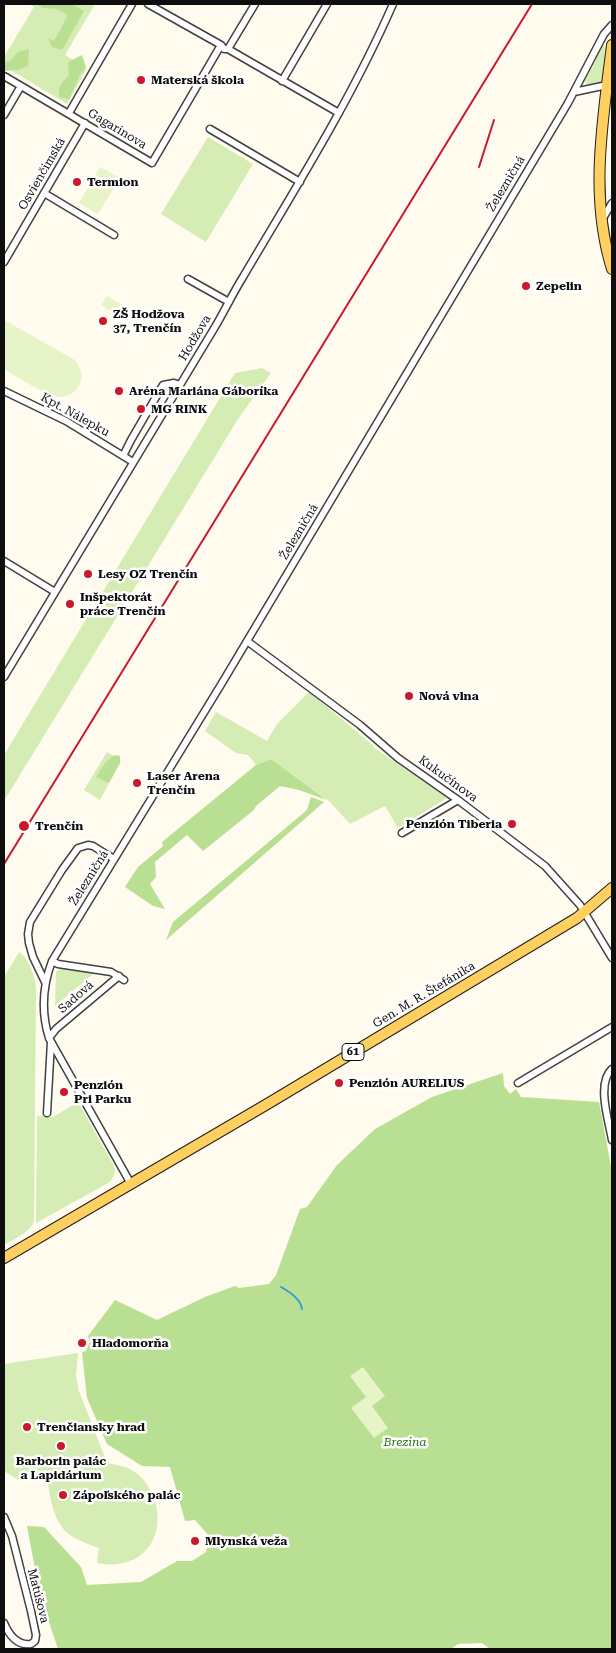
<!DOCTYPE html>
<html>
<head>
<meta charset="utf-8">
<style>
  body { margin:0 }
  #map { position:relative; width:616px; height:1653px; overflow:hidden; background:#fffbef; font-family:"Roboto Serif",serif }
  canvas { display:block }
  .frame { position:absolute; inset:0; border:5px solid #0e0e0e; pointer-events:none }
</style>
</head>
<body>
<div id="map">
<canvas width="616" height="1653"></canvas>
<div class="frame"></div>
</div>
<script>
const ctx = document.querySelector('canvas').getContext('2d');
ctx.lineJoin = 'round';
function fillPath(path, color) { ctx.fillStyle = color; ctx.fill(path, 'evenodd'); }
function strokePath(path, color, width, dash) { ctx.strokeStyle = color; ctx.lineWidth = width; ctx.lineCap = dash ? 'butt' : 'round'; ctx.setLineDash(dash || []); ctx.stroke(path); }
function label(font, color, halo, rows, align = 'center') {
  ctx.font = font + ' "Roboto Serif",serif'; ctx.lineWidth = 5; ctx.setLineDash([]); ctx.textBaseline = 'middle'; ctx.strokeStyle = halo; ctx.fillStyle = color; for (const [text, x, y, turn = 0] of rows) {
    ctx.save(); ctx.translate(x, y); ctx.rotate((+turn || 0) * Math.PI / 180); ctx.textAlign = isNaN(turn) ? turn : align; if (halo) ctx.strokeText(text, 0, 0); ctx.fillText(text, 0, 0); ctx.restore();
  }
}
fillPath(new Path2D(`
  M29,4H95L65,55L87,68L67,104L4,66V57L34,7Z
  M603,46H605L602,81L593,84H586L585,81Z
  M208,137L253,164L206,242L161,214Z
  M262,368L271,373L238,419L4,801V755L235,373Z
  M309,692L374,746L373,747L447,798L398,828L385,806L350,824L329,801L271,759L256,765L248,755L236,753L205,731L216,712L267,741L277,724Z
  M107,752L121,760L100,800L84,790Z
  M19,952C29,958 35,977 36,988L34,1221C31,1232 14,1239 4,1245V977Z
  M61,968L91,971L93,974L55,1006L56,972Z
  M78,1102L113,1164C116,1172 115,1175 110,1182L36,1223L37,1116L53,1117Z
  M78,1353L76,1376L79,1391L107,1463C118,1465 127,1466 136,1473C144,1478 150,1489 154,1498C168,1539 140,1572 97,1563L99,1548C92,1545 84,1543 77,1539C52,1528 51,1497 46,1474H35L20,1481L4,1471V1364Z`), '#d5edb4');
fillPath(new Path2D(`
  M36,4H72L84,11L62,50L52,47L48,38L54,41L68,15L56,9L43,8Z
  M29,49L28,66L18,70L4,71V61L9,62L18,52Z
  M82,55L86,67L81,73L69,99L59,97C58,87 61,82 69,76L68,62Z
  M115,755L120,756V763L109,783L96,777L106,762Z
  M271,759L327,800L299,790L280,786L256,806L254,810L203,851L187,835L155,862L156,877L150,884L165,909L153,906L125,887L138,867L163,846L162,842L256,765Z
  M311,797L324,802L166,940L173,922L307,810Z
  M503,1073L504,1086L510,1094L516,1089L521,1097L599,1102L612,1172V1649H490L482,1643L458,1644L451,1649H58L40,1595L27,1526L44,1527L81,1567L87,1585L141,1582L177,1561H192L206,1552L209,1536L195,1520L185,1521L170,1467L142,1466L107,1444L87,1398L82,1352L86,1351L90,1342L88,1336L115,1300L157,1320L205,1297L235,1286L239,1288L269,1284L276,1275L300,1209L307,1207L337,1165L375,1129L432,1097Z`), '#b9df92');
fillPath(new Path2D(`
  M100,167L120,178L98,214L79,203Z
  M107,296L128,308L122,318L101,305Z
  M4,320L75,360C81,368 84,377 79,386C75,393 67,397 60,397C48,397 16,376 4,369Z
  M363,1367L385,1396L372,1406L388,1428L374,1438L351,1408L366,1397L350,1376Z`), '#e7f4c7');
strokePath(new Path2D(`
  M281,1287C290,1292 301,1299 302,1309`), '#2f9fd9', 2);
const street = new Path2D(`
  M148,4L221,45L224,49H228L339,113
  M228,49L255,4
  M4,76L152,163L221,45
  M282,81L327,4
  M574,92L607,85
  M69,113L132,4
  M4,115L21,86
  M210,129L300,182
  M44,193L114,235
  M602,220L612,203
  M4,262L85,123
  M188,279L229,302
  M4,391L66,421L133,462
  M123,456L131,440L163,385L174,383L180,385
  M4,561L55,592
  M247,641L360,725L398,758L458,800L545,866L580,905L612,958
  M4,677L215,327C225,310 233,293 243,277C296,187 351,100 393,4
  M402,833L458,800
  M52,961L58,964L111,972L124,980
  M45,982L33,957L29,943L28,934L30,922L62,870L78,848L88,845L93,846L114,859
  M49,1038L56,1029L119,976
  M612,1069C596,1083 609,1122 612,1140
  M518,1083L612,1027
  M47,1113L51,1042
  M131,1184L49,1038C41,1012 43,985 52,961L222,683L568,103L604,34L612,25
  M4,1517L12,1536L31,1611L36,1635L35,1641L31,1644C17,1646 9,1635 4,1623`);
const primary = new Path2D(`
  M612,45C603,119 589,196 612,269
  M4,1258L269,1103L577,918L612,888`);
strokePath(street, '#414141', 9);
strokePath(primary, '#1f1f1f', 12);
strokePath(street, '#fff', 6);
strokePath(primary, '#ffcf5f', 10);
strokePath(new Path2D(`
  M479,167L494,120
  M4,864L532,4`), '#ca192c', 2);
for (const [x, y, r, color] of [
  [141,80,5,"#ca192c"],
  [77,182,5,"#ca192c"],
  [526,286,5,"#ca192c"],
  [103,321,5,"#ca192c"],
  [119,391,5,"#ca192c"],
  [141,409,5,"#ca192c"],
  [88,574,5,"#ca192c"],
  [70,604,5,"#ca192c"],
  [409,696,5,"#ca192c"],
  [137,783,5,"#ca192c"],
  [512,824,5,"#ca192c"],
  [24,826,6,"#ca192c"],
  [339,1083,5,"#ca192c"],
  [64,1092,5,"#ca192c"],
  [82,1343,5,"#ca192c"],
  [27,1427,5,"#ca192c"],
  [61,1446,5,"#ca192c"],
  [63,1495,5,"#ca192c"],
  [195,1541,5,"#ca192c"]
]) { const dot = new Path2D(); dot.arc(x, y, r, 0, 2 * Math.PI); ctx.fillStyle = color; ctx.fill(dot); strokePath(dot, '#fff', 2); }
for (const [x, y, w] of [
  [353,1052,22]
]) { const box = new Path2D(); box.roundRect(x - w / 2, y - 8.5, w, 17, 4); ctx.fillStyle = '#fff'; ctx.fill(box); strokePath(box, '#0e0e0e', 1); }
label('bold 11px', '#0e0e0e', null, [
  ["61",353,1052]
]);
label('bold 12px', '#0e0e0e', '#fff', [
  ["Materská škola",151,80],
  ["Termion",87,182],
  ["Zepelin",536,286],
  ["ZŠ Hodžova",113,314],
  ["37, Trenčín",113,328],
  ["Aréna Mariána Gáboríka",129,391],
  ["MG RINK",151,409],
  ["Lesy OZ Trenčín",98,574],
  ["Inšpektorát",80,597],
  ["práce Trenčín",80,611],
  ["Nová vlna",419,696],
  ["Laser Arena",147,776],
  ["Trenčín",147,790],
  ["Penzión Tiberia",502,824,"right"],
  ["Trenčín",35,826],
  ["Penzión AURELIUS",349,1083],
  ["Penzión",74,1085],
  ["Pri Parku",74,1099],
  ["Hladomorňa",92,1343],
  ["Trenčiansky hrad",37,1427],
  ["Barborin palác",61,1461,"center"],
  ["a Lapidárium",61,1475,"center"],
  ["Zápoľského palác",73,1495],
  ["Mlynská veža",205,1541]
], 'left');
label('12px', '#0e0e0e', '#fff', [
  ["Gagarinova",117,129,31],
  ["Osvienčimská",42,174,-60],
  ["Železničná",506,184,-59],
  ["Hodžova",195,338,-59],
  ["Kpt. Nálepku",75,415,29],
  ["Železničná",299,532,-59],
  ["Kukučínova",448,779,36],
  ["Železničná",89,878,-58],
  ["Gen. M. R. Štefánika",424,995,-31],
  ["Sadová",76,997,-41],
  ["Matúšova",38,1596,76]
]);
label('italic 12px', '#2e6c18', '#fff', [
  ["Brezina",405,1442]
]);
</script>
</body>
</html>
